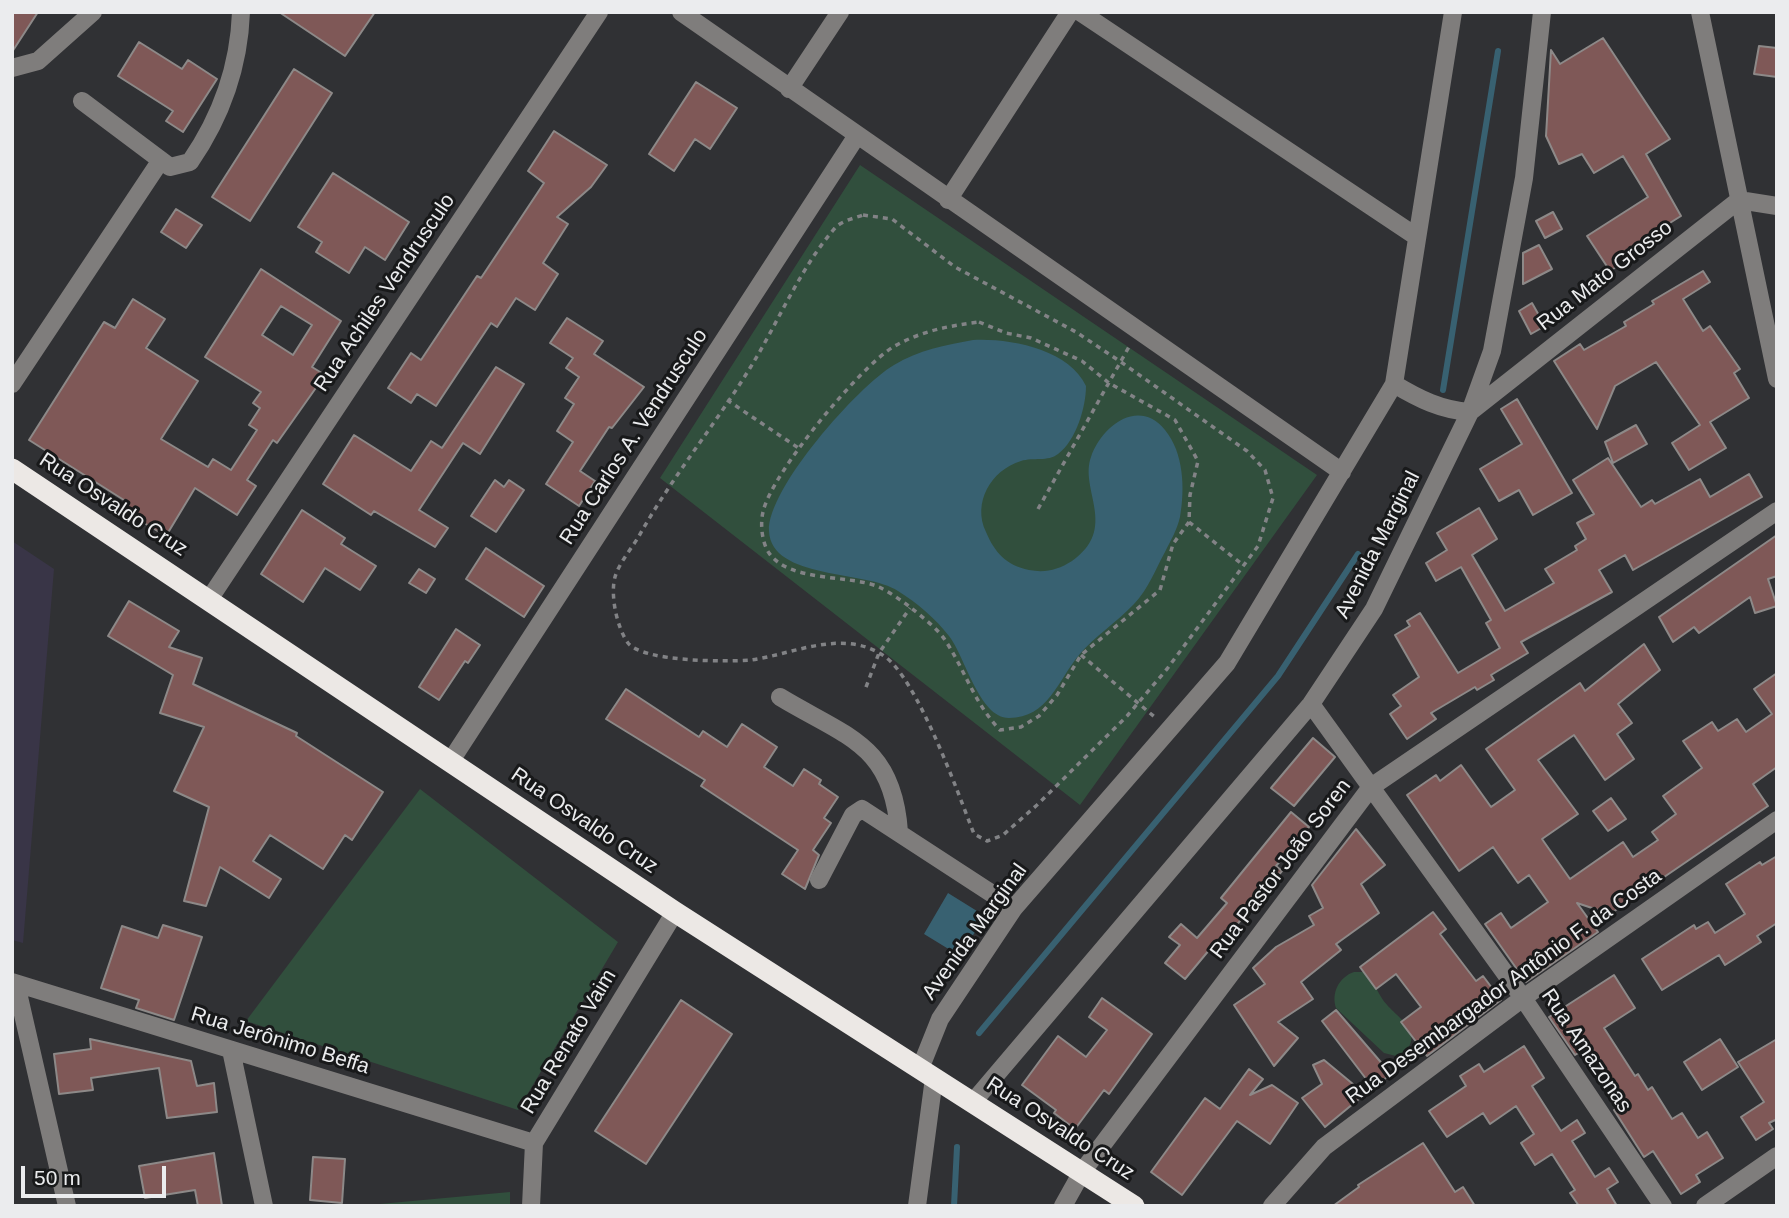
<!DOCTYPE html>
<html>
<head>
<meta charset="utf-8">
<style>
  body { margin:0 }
  #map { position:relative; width:1789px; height:1218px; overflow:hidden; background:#303134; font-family:Helvetica,sans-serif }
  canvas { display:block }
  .frame { position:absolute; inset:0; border:14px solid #ebecee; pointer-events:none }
  .scale { position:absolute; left:21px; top:1166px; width:145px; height:32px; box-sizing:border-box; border:4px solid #ebecee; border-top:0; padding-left:9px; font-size:21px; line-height:24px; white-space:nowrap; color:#ebecee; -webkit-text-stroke:5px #18191a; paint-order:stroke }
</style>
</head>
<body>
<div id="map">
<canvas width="1789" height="1218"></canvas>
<div class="frame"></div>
<div class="scale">50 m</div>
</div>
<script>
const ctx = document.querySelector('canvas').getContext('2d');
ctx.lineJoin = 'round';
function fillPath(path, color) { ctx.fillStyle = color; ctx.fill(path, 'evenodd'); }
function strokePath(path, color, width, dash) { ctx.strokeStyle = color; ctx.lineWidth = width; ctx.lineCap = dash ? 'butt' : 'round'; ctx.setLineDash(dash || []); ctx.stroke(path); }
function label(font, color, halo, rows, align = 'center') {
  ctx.font = font + ' Helvetica,sans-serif'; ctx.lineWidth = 6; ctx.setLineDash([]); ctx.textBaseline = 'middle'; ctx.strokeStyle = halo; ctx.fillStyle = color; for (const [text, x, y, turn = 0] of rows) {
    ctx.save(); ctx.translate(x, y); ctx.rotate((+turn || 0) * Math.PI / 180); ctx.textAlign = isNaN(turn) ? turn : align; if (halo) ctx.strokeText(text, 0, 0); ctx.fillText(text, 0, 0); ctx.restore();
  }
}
fillPath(new Path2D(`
  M12,541L54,569L23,943L12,940Z`), '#393547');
fillPath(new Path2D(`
  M860,165L1317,475L1080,805L660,478Z
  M420,789L618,942L518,1110L246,1021Z
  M1354,972H1366C1373,981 1377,991 1383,1000C1396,1018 1429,1033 1400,1057L1384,1053L1336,1008C1331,993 1339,977 1354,972Z
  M510,1192V1206H358Z`), '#314f3d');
fillPath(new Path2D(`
  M973,340C1009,338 1069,349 1086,386C1086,407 1076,441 1058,454C1048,462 1033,457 1021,461C991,470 972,503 986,532C995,553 1006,565 1029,570C1045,573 1058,570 1072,561C1119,528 1079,490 1091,457C1101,427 1138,397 1165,430C1184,453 1185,489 1180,517C1177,530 1171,540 1165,552C1155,570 1149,588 1134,604C1117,622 1095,636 1079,655C1058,680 1048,718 1009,718C979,718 965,656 949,636C936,619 916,602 898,591C867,570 771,580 769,531C767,489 858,386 894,365C919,350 945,345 973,340Z
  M948,893L985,916L960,956L924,934Z`), '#386171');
strokePath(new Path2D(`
  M1443,390L1498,51
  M979,1033L1278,676L1358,554
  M954,1206L957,1147`), '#386171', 6);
const building = new Path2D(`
  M12,12H38L12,52Z
  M279,12H375L345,56Z
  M1603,38L1670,139L1646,154L1681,216L1625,251L1630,258L1610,271L1587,236L1648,197L1623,156L1594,173L1582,154L1559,164L1546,136L1551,50L1560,64Z
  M139,42L182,69L188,60L217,79L183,132L166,121L173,111L118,76Z
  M1759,46L1777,48V77L1754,74Z
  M294,69L332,93L250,221L212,197Z
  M696,82L737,108L710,149L695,139L674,171L649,154Z
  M554,131L607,165L591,187L557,217L568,224L543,263L558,274L535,310L516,298L497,327L491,323L436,406L417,394L411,403L388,388L411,353L421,360L477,276L481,278L544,183L528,171Z
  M333,173L409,222L385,260L365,247L349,273L316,252L322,242L298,227Z
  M176,209L202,225L186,248L161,232Z
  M1553,212L1562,229L1545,238L1536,221Z
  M1539,245L1552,269L1523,284V253Z
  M261,269L341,321L312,367L325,375L277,443L273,440L247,480L256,486L237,515L195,488L166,536L122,510L127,502L29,440L104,322L115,328L133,299L165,319L146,348L198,381L161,439L208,467L213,459L231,470L257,430L249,425L260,408L253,403L261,392L205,357ZM281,306L312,325L293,355L262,335Z
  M1703,271L1710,282L1683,299L1703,331L1710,326L1740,369L1734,373L1749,398L1710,422L1726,448L1689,470L1672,443L1700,425L1656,362L1615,386L1597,429L1554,361L1580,344L1584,350L1626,326L1624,322L1654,304L1652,301Z
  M1532,303L1545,326L1531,334L1519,311Z
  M567,318L603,341L594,354L644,387L612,428L609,427L580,471L595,481L579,506L546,484L573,442L557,431L574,404L565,398L579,377L566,368L573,358L550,343Z
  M496,367L524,384L480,454L463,443L419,510L448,528L435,547L374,511L371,515L323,484L354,435L411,471L431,441L442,448Z
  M1517,399L1572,493L1533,515L1519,490L1499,501L1480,469L1522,444L1501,409Z
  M1636,425L1647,444L1613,463L1605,442Z
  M1608,458L1641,507L1652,500L1655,504L1700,479L1710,497L1749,474L1762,497L1633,570L1625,555L1599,570L1612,592L1521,642L1528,653L1491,675L1494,680L1477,690L1475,687L1431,713L1436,719L1407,739L1390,714L1401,706L1393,695L1419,677L1395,635L1410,626L1407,621L1420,613L1458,673L1500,648L1486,623L1491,620L1461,567L1436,581L1426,563L1447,550L1437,533L1479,508L1497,539L1472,555L1505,611L1554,583L1545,569L1577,550L1575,546L1586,539L1577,523L1594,514L1573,480Z
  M495,480L504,487L509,480L524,490L496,532L471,516Z
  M302,510L345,538L341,544L376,566L360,590L325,568L303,602L261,574Z
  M1777,535V576L1768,579L1777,606L1755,613L1750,597L1699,633L1694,627L1673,642L1659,617Z
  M486,548L544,586L524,617L466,579Z
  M419,569L435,579L426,593L409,583Z
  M129,601L179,631L169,647L202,658L193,684L297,733L296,736L383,792L352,840L345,835L323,869L270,835L253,861L281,879L269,898L220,867L206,906L184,901L209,807L174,791L204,727L160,713L173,675L108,636Z
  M456,629L480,645L468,663L465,661L439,700L419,687Z
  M1644,644L1660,670L1618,704L1632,723L1617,734L1634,759L1605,780L1574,735L1538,760L1578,814L1542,839L1570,879L1623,842L1633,857L1658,840L1652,832L1676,814L1663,796L1702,768L1683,741L1712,722L1718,731L1737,719L1746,732L1772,714L1754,689L1777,673V767L1753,784L1768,806L1610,914L1577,903L1598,932L1526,982L1485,924L1501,913L1511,928L1548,902L1529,875L1518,883L1493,847L1459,871L1407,795L1436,775L1440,781L1461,765L1491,807L1515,790L1486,749L1580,683L1585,691Z
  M626,689L699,737L703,731L727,747L742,724L777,747L764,767L793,786L804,769L821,780L819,784L838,797L824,818L831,823L813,850L819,855L805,889L782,874L798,850L701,786L705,780L606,719Z
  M1313,738L1335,757L1294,806L1271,788Z
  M1611,798L1626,819L1608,831L1593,811Z
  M1291,812L1309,827L1276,866L1282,871L1214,952L1210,949L1185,979L1165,963L1180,945L1169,937L1181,924L1197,938L1227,903L1221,898Z
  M1356,829L1385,865L1361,884L1379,913L1336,944L1341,950L1301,982L1313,999L1278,1022L1298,1038L1274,1066L1234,1005L1265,984L1253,968L1276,947L1314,925L1309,916L1323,908L1312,885Z
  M1777,856V923L1757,936L1761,942L1725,965L1719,955L1662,990L1642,959L1694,925L1696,929L1708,922L1715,933L1745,914L1726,884L1760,862L1762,865Z
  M1433,912L1446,929L1440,934L1476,981L1483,976L1501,1000L1427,1056L1401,1022L1421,1007L1396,974L1376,989L1360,967Z
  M163,925L202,937L174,1020L136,1008L139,1000L101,988L122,926L158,938Z
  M1614,975L1635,1008L1604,1028L1635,1076L1638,1074L1648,1090L1652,1087L1672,1119L1682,1113L1698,1138L1707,1132L1723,1158L1696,1175L1700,1182L1681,1194L1653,1151L1644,1157L1614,1110L1617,1109L1607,1093L1617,1087L1590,1046L1575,1055L1549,1017Z
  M1102,998L1152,1034L1109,1094L1104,1090L1075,1129L1054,1113L1056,1110L1022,1085L1058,1036L1086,1057L1107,1030L1089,1017Z
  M681,1000L732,1034L646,1164L595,1131Z
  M1336,1010L1391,1074L1373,1088L1322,1021Z
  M90,1039L191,1061L197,1086L214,1083L217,1112L167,1118L159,1068L91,1078L93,1090L59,1094L54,1054L91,1049Z
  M1720,1039L1738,1067L1702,1090L1684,1062Z
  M1777,1039V1123L1775,1120L1769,1123L1773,1129L1756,1140L1741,1117L1764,1102L1738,1062Z
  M1524,1046L1544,1078L1532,1086L1561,1131L1577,1120L1585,1133L1572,1141L1595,1177L1609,1168L1618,1182L1607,1189L1617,1206H1579L1570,1193L1575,1190L1552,1154L1535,1165L1521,1143L1534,1134L1516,1106L1490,1124L1483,1113L1447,1137L1429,1111L1466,1086L1460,1076L1479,1064L1484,1072Z
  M1324,1060L1365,1094L1325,1127L1302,1098L1322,1084L1313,1065Z
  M1249,1069L1263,1079L1250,1095L1272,1085L1298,1103L1270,1144L1237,1121L1182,1195L1151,1172L1205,1098L1220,1109Z
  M1423,1143L1455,1192L1463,1187L1475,1206H1333L1359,1187L1358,1185Z
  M214,1153L222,1206H198L195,1190L145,1198L139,1166Z
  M313,1157L345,1159L342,1203L310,1200Z`);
fillPath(building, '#7f5857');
strokePath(building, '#8d8988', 2);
strokePath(new Path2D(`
  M863,215L892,219L955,267L1076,332L1121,362L1247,451L1265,470L1273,498L1258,546L1167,669L1127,716L1037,805L1003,835L987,841L974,834C958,793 917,678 884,656C843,628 794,654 751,660C726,662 643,662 628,643C617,628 610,595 615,577C619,563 632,548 639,536C672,477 715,425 750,368C778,323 800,268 835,228C841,221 855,218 863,215Z
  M979,322L1006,333L1031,338L1082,361L1109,383L1175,420L1198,461L1190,495L1189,522L1173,544L1160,590L1081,655L1057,695L1039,716L1021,727L1000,730C974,703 965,670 945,640C937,628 921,616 910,607C901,600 889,592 879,587C849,574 790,583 769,553C762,543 760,524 763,512C771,474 859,368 893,347C921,331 948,326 979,322Z
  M727,400L800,449
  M1038,509L1130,345
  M1189,522L1243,565
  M1081,655L1157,719
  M866,687L879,653L910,608`), '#828386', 3.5, [5, 5]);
strokePath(new Path2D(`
  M681,12L1342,472
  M1080,12L1417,237
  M1700,12L1777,379
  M12,68L38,61L93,12
  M789,89L840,12
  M82,101L170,167L190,162C221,117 239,67 241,12
  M948,200L1070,12
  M12,384L161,160
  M1394,384C1419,399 1441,410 1470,412L1739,200L1777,206
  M210,598L599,12
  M780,697C846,737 893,744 899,832
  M1311,704L1523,998L1663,1206
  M450,762L856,137
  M819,880L853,815L862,809L1014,908
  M12,982L534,1143
  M16,984L67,1206
  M231,1050L264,1206
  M920,1069L940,1019L1014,908L1227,663L1394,384L1453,12
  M973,1102L1311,704L1374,609L1470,412L1492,351L1524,178L1542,12
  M531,1206L534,1143L675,912
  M917,1206L934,1078
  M1063,1206L1082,1172L1371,787L1777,511
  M1272,1206L1324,1147L1523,998L1777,820
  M1705,1206L1777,1156`), '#7f7d7c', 18);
strokePath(new Path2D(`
  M12,469L675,912L1134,1206`), '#ece8e5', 21);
label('21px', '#ebecee', '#18191a', [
  ["Rua Mato Grosso",1605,276,-38],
  ["Rua Achiles Vendrusculo",385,293,-56],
  ["Rua Carlos A. Vendrusculo",634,437,-57],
  ["Rua Osvaldo Cruz",113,505,33],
  ["Avenida Marginal",1378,545,-63],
  ["Rua Osvaldo Cruz",584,821,34],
  ["Rua Pastor João Soren",1281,869,-53],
  ["Avenida Marginal",975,932,-54],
  ["Rua Desembargador Antônio F. da Costa",1504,987,-36],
  ["Rua Jerônimo Beffa",280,1041,17],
  ["Rua Renato Vaim",569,1042,-59],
  ["Rua Amazonas",1586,1051,56],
  ["Rua Osvaldo Cruz",1060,1129,33]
]);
</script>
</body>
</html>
